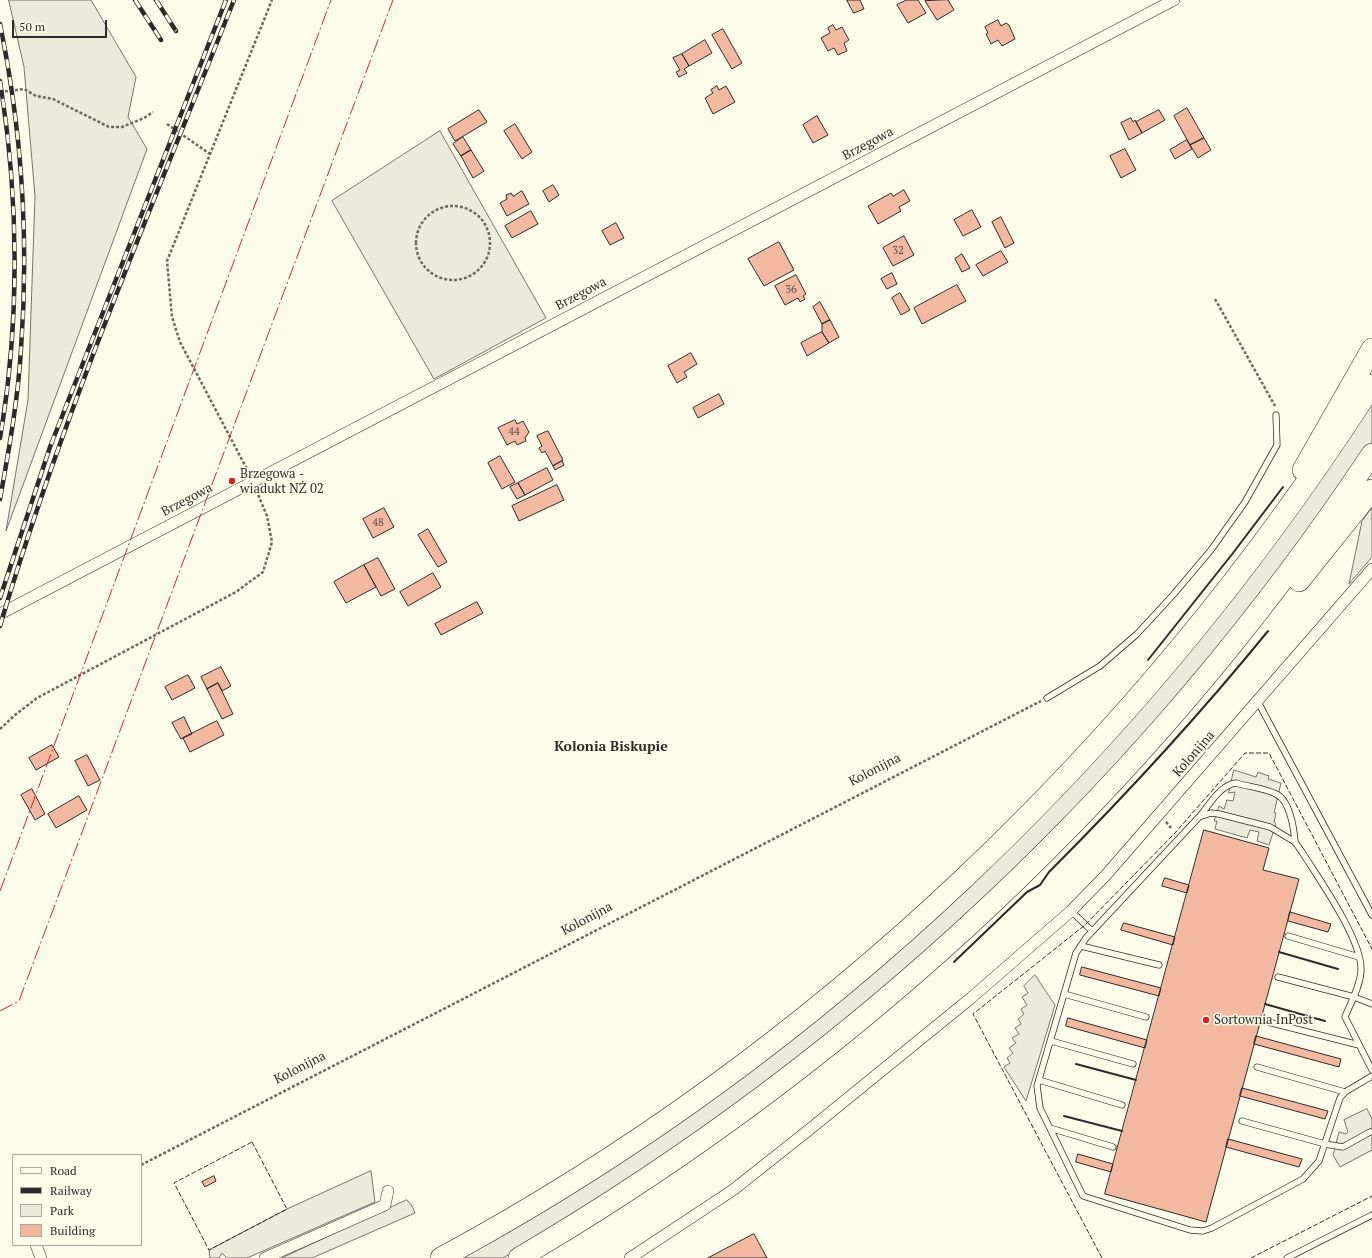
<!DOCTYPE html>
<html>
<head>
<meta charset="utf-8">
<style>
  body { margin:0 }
  #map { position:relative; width:1372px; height:1258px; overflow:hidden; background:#fdfbea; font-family:"PT Serif",serif }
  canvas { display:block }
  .legend { position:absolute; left:12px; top:1154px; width:130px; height:92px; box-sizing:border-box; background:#fdfbea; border:1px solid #a9a89e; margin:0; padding:5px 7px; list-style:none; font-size:12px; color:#2b2b2b }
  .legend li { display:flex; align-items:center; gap:8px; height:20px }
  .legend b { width:20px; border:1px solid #a9a89e }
  .scale { position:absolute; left:12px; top:20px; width:95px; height:18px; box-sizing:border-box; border:2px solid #2b2b2b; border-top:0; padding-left:5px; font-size:12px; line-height:14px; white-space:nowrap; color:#2b2b2b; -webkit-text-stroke:3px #fdfbea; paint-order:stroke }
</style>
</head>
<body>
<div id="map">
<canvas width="1372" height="1258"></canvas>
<ul class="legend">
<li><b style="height:5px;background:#fdfbea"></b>Road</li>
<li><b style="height:5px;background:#2b2b2b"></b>Railway</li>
<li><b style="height:11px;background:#ecebdb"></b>Park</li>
<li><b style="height:11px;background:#f2b8a0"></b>Building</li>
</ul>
<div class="scale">50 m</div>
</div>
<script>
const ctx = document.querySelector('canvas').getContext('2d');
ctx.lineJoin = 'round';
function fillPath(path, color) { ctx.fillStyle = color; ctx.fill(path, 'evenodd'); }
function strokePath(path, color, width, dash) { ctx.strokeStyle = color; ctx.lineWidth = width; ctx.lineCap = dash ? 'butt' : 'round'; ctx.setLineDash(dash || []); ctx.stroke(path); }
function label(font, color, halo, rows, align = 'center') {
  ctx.font = font + ' "PT Serif",serif'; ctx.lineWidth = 3; ctx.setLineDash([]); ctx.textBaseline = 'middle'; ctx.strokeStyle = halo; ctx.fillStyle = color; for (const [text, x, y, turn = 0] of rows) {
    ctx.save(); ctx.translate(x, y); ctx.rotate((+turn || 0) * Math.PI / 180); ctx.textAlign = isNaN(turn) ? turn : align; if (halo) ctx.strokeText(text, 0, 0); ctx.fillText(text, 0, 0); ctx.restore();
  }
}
const green = new Path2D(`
  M9,0H91L136,77L128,117L147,149L6,531L28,400L35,196L24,67Z
  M440,131L546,318L434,379L332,201Z
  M1372,400V442L1272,582L1114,769L927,954L797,1061L594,1205L503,1258H457L572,1189L1000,854Z
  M1372,508V557L1349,584L1362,521Z
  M371,1171L375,1202L247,1258H227L222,1253L219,1258H210L209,1250L287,1209Z
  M407,1200L412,1206L415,1213L312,1258H282Z`);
fillPath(green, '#ecebdb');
strokePath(green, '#74746e', 1);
const parking = new Path2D(`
  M1234,770L1256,777L1258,772L1269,776L1268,779L1281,783L1274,813H1276L1274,822L1276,824L1269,845L1257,841L1259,832L1250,830L1247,838L1215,829L1217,821H1214L1219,806L1224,809L1227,800L1233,801L1235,792L1229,793Z
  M1035,975L1055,1005L1026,1101L1004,1067L1010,1063L1007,1058L1013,1053L1009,1048L1016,1043L1012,1038L1019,1034L1015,1028L1021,1024L1018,1019L1024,1014L1021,1009L1027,1005L1022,997L1028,993L1024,986Z
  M1367,1109L1372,1119V1150L1340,1167L1333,1155L1339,1132L1346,1134L1348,1132L1344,1120Z`);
fillPath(parking, '#eceadb');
strokePath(parking, '#74746e', 1);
const building = new Path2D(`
  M847,0H860L864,9L854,13Z
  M907,0H918L926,13L908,23L897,5Z
  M948,0L954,10L937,20L925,1Z
  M998,20L1001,26L1006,23L1009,25L1015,39L1002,46L998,40L991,44L986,34L988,33L985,27Z
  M833,25L836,30L842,27L849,40L844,43L847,51L838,55L834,48L828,51L821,38L830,33L828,28Z
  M723,29L742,63L732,69L712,35Z
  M705,40L712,53L689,66L682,54Z
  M682,54L689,66L684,69L687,73L679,77L676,72L680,70L673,58Z
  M717,86L719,90L726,86L735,102L713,114L705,98L713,93L711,90Z
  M1187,108L1204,138L1190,145L1174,116Z
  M479,110L487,122L455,141L448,129Z
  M1159,110L1165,120L1142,133L1136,122Z
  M817,116L828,135L813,143L803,125Z
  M1131,118L1133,122L1135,120L1142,133L1129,140L1121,123Z
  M515,124L532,152L522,159L504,131Z
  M463,137L471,150L461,156L453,144Z
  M1204,138L1211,150L1198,158L1190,145Z
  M1187,140L1192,149L1175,159L1170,150Z
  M1125,149L1136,170L1121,178L1110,156Z
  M471,150L484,171L473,178L461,156Z
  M553,185L559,195L549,202L543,191Z
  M904,190L910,201L899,207L901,211L878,224L868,206L891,193L893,196Z
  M522,191L529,204L507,216L500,203L507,199L506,195L511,193L513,196Z
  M972,210L981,227L963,236L954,220Z
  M531,211L538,224L512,238L505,226Z
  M1001,217L1014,243L1005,248L992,222Z
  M616,223L624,238L610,245L602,231Z
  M904,236L914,255L893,266L883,248Z
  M779,242L794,270L764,286L748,259Z
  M1001,251L1008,262L983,276L976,265Z
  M962,254L970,268L962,272L955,259Z
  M892,273L897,284L887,289L881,279Z
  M796,275L806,294L803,296L805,299L800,302L798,298L785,305L775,286Z
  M957,285L966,301L922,324L914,308Z
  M900,293L910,310L901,315L892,298Z
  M820,302L830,320L822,324L813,307Z
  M830,320L839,337L829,343L822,332V324Z
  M822,332L829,343L807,356L801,343Z
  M691,353L697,364L684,372L687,377L677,383L668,366Z
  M719,394L724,404L698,418L693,408Z
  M515,420L517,424L523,421L529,432L525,438L526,441L517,445L515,441L507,445L498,428Z
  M548,431L563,460L553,466L545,451L542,453L539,448L542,446L537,436Z
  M500,456L515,482L502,489L488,463Z
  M562,461L564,465L555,470L553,466Z
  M547,468L553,480L525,495L518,483Z
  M518,483L525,495L517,499L510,487Z
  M557,485L564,500L519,521L512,506Z
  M384,508L394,527L373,538L363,519Z
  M428,529L447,562L438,567L418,535Z
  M378,558L395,589L381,596L364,565Z
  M364,565L376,587L346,603L334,582Z
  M433,573L441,587L408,606L400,592Z
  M477,602L483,613L441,635L435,624Z
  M221,667L231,686L222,691L218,683L207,689L201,677Z
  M188,675L195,688L172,700L165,687Z
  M218,683L233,714L222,719L207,689Z
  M184,717L192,734L181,739L172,723Z
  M217,721L224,735L190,752L183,738Z
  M52,745L59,757L36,770L29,758Z
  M87,755L100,780L88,786L75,761Z
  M32,789L45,814L35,820L21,795Z
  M79,796L87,810L56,828L48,814Z
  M1204,830L1269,848L1263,870L1299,879L1206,1222L1105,1194Z
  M1165,878L1189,885L1187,893L1162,886Z
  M1290,912L1331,924L1328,932L1288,921Z
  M1124,923L1175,937L1173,945L1121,930Z
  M1082,967L1161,988L1159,996L1080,975Z
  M1068,1018L1147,1040L1145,1048L1066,1026Z
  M1256,1036L1341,1059L1339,1067L1254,1044Z
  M1242,1088L1328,1111L1325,1119L1240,1096Z
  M1228,1139L1302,1159L1299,1167L1226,1147Z
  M1078,1154L1113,1164L1111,1172L1076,1162Z
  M214,1176L216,1181L205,1187L202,1182Z
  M754,1234L767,1258H708Z`);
fillPath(building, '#f2b8a0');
strokePath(building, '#2b2b2b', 1);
const lane = new Path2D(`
  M1047,698L1100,666L1137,634L1173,595L1211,550L1245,502L1277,445L1276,415
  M1258,702L1372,915
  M1200,816C1210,804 1220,785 1236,783C1249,787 1264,788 1276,794C1290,800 1294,829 1295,842
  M1071,911L1092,931
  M1288,936L1359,957
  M1081,946L1159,965
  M1278,977L1354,997L1372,1004
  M1064,994L1146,1017
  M1268,1022L1359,1045
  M1051,1041L1133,1064
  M1257,1067L1345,1092
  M1372,1070L1345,1017C1351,1002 1360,987 1361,971C1363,941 1319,879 1302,852L1295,842L1270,827L1219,814L1211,813L1199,817L1086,938L1076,953L1037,1086L1040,1108L1083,1196L1190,1230L1203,1231L1212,1228L1303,1179L1319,1161L1340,1098L1345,1092L1372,1076
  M1039,1080L1122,1105
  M1242,1121L1325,1144L1343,1147L1370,1132
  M1050,1128L1113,1147
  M1287,1258L1372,1215`);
const street = new Path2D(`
  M0,614L1174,0
  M36,1245L41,1258
  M265,1258L385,1205L388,1191
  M630,1258L733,1190L810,1129L971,998L1071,911L1106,875L1372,569`);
const highway = new Path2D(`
  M1303,470L1372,349
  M1299,581L1372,490
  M441,1258C819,1054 1141,746 1372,385
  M519,1258C860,1058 1153,783 1372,454`);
strokePath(lane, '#2b2b2b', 7);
strokePath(street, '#2b2b2b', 12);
strokePath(highway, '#2b2b2b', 22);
strokePath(new Path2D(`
  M0,92L24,89L36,96L53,99L109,127H122L144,118L153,112
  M167,124L210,154
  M416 243a37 37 0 1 1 74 0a37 37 0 1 1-74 0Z
  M1215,299L1275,406
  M249,473L180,342L172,317L167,261L272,0
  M0,729L15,715L37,698L236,592L263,572L272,542L267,516L257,492
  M1166,822L1171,828
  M141,1165L1041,701`), '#6a6964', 2.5, [3, 2]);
strokePath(lane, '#fdfbea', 5.5);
strokePath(street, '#fdfbea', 11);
strokePath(highway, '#fdfbea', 21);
const rail = new Path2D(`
  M135,0L161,40
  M156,0L176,31
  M0,24C22,131 29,240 21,349C18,400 9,449 0,499
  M0,81C19,198 20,322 0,438
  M0,598L50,447L226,0
  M0,626C63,413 152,207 234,0`);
strokePath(rail, '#2b2b2b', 4.5);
strokePath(rail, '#fdfbea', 3, [9]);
strokePath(new Path2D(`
  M252,1142L287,1209L209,1250L174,1183Z
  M1102,1258L973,1014L1085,925L1175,833L1245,753H1269L1372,949
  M1251,1258L1372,1196`), '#2b2b2b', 1, [5, 2]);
strokePath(new Path2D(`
  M1148,660L1233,553L1283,487
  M1279,952L1338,969
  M954,962L1027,892L1040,885L1049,872C1127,794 1198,717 1268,631
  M1265,1004L1325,1021
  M1076,1064L1136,1080
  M1064,1116L1122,1131`), '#2b2b2b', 2);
strokePath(new Path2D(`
  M0,891L331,0
  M0,1011L19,1001L393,0`), '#c62828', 1, [14, 3, 2, 3]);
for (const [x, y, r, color] of [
  [232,481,4,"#c62828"],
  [1206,1020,4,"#c62828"]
]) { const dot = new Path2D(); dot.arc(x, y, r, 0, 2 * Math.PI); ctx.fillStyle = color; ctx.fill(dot); strokePath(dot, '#fdfbea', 1.5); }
label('11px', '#5d4e48', null, [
  ["32",898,251],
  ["36",791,290],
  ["44",514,432],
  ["48",378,523]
]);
label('13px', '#2b2b2b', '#fdfbea', [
  ["Brzegowa",868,144,-28],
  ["Brzegowa",581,294,-28],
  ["Brzegowa",187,500,-28],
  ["Kolonijna",1194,754,-49],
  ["Kolonijna",875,770,-27],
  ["Kolonijna",587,919,-28],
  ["Kolonijna",300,1068,-27]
]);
label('13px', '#2b2b2b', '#fdfbea', [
  ["Brzegowa -",240,474],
  ["wiadukt NŻ 02",240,489],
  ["Sortownia InPost",1214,1020]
], 'left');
label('bold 14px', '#2b2b2b', '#fdfbea', [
  ["Kolonia Biskupie",611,747]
]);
</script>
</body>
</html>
